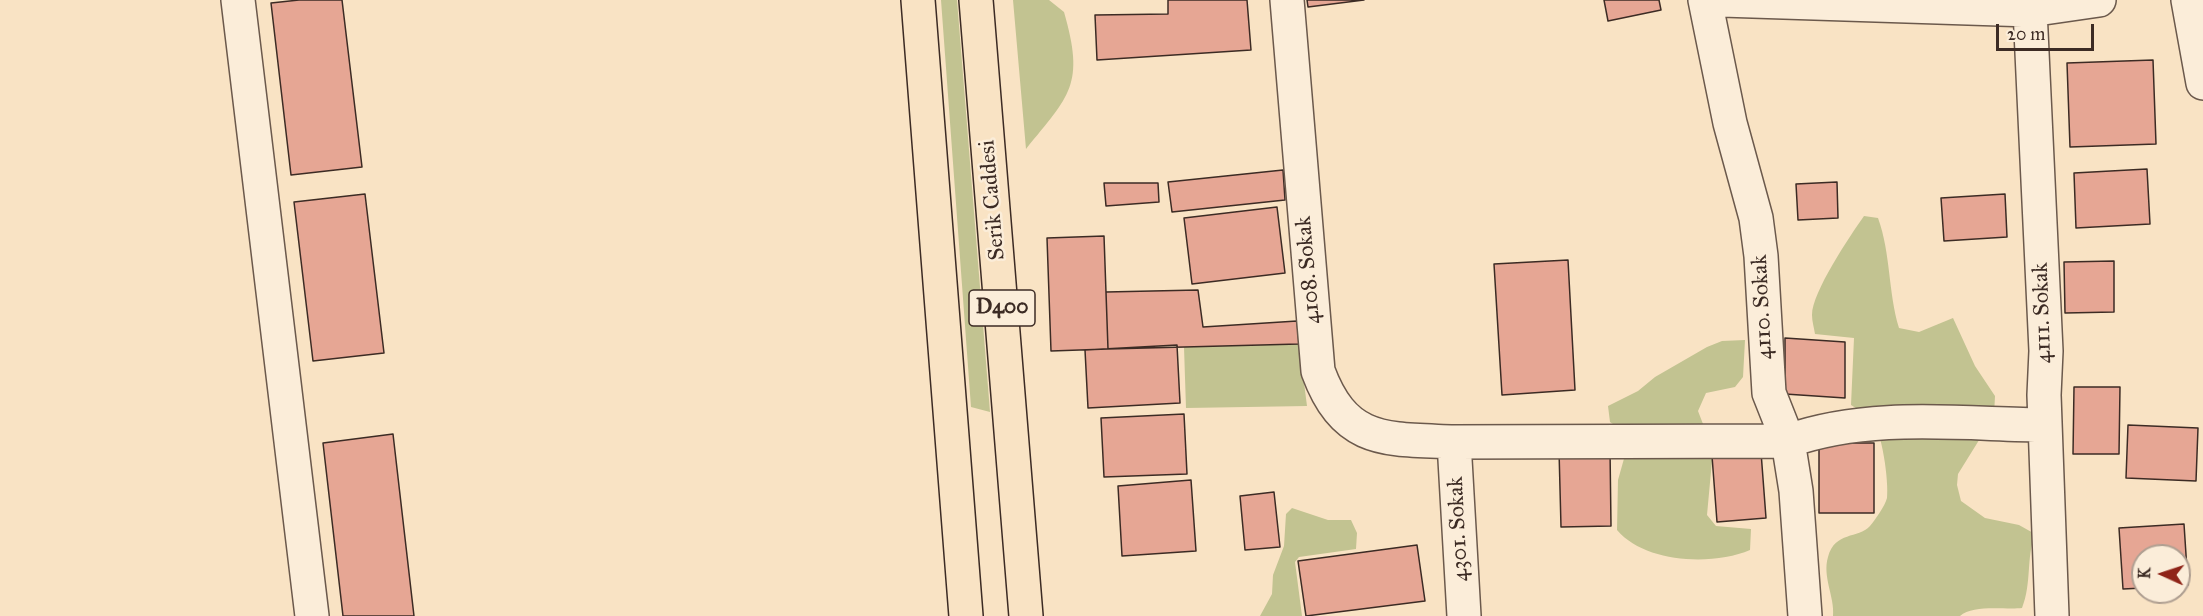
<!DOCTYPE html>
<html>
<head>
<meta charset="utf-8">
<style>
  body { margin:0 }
  #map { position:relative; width:2203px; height:616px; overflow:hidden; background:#f9e3c4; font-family:"IM FELL Great Primer",serif }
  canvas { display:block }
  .north { position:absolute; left:2131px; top:544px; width:60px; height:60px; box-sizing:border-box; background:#fbedd9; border:2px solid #af9f91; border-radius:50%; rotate:273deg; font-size:16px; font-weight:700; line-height:24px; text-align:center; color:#3c2b24 }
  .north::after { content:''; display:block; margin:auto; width:21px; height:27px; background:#8f2418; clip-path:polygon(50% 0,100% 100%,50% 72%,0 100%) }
  .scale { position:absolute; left:1996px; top:24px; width:98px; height:27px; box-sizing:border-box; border:3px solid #3c2b24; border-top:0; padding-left:8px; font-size:18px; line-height:21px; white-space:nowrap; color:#3c2b24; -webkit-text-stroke:4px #fbedd9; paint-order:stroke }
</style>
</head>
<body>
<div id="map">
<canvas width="2203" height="616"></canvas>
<div class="north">K</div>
<div class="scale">20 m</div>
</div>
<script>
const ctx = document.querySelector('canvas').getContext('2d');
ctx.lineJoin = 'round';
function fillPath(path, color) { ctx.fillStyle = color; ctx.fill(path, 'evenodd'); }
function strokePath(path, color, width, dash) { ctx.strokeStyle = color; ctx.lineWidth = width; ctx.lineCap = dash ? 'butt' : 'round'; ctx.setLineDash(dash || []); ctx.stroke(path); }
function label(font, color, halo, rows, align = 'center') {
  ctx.font = font + ' "IM FELL Great Primer",serif'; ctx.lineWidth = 5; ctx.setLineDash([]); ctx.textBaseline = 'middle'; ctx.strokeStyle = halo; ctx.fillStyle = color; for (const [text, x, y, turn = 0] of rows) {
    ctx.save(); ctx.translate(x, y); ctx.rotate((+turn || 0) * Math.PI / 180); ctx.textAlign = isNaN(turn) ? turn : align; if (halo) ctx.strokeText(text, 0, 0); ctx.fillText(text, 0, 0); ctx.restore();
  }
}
fillPath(new Path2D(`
  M941,0H957L990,412L971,407Z
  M1013,0H1049L1064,12C1085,85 1070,95 1026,149Z
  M1864,216L1878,218C1891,254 1888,292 1899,328L1919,332L1953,318L1975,366L1995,396L1994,416L1958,474L1957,485L1961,501L1985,518L2019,525L2035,534C2026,558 2032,583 2022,608C2005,610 1973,604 1960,616H1833C1835,597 1822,577 1828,557C1835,531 1858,539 1870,526C1875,520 1885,506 1887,498C1889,482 1882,429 1871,418C1866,413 1857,409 1851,405L1854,338L1815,334C1814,328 1812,321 1812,315C1812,292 1850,236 1864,216Z
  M1745,340L1743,377L1735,387L1706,393L1698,411L1713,450L1707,515L1716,526L1751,529L1750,550C1712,566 1645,563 1617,530L1618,480L1627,448L1628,434L1610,422L1608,406L1638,391L1655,377L1707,347L1722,341Z
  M1299,344L1307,406L1186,408L1184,347Z
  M1292,508L1328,520H1351L1357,533L1356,549L1299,557L1295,562L1302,616H1260L1272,594L1273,575L1284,546L1286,514Z`), '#c2c391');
const building = new Path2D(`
  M299,0H342L362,167L291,175L271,3Z
  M1168,0H1247L1251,50L1097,60L1095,15L1168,14Z
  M1307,0H1364L1308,7Z
  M1604,0H1659L1661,10L1608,21Z
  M2153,60L2156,144L2070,147L2067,63Z
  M2147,169L2150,224L2076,228L2074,173Z
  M1283,170L1285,200L1172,212L1168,182Z
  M1837,182L1838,218L1798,220L1796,184Z
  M1104,183H1158L1159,202L1106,206Z
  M365,194L384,353L313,361L294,202Z
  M2005,194L2007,237L1944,241L1941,198Z
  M1277,207L1285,273L1192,284L1184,218Z
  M1104,236L1108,349L1051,351L1047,238Z
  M1568,260L1575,390L1502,395L1494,264Z
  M2114,261V312L2065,313L2064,262Z
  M1198,290L1203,327L1297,321L1299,344L1108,349L1106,292Z
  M1785,338L1845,342V398L1785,394Z
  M1177,345L1180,403L1088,408L1085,350Z
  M2074,387H2120L2119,454H2073Z
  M1184,414L1187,474L1104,477L1101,418Z
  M2128,425L2198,428L2196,481L2126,478Z
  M393,434L414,616H343L323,443Z
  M1819,443H1874V513H1819Z
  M1610,449L1611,526L1561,527L1559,450Z
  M1761,452L1766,518L1717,522L1712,456Z
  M1191,480L1196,551L1122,556L1118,486Z
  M1274,492L1280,547L1245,550L1240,496Z
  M2184,524L2188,585H2179V556H2143V588L2123,589L2119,528Z
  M1417,545L1425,601L1306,616L1298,561Z`);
fillPath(building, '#e6a694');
strokePath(building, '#3c2b24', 1.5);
const street = new Path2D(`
  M238,0L312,616
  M1287,0L1318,371C1345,444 1385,439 1454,442L1788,441C1870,412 1960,424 2045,425
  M1705,0L1730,123L1756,218L1761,256L1769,393L1788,441L1796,491L1805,616
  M1722,0L2030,10L2099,0
  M2188,0L2203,83
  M2030,10L2046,351L2044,395L2052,616
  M1454,442L1464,616`);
const highway = new Path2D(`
  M918,0L966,616
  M976,0L1026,616`);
strokePath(street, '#6b594c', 36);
strokePath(highway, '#3c2b24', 36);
strokePath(street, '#fbedd9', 33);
strokePath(highway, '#f9e3c4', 33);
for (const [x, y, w] of [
  [1002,308,66]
]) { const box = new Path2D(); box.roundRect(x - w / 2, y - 18, w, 36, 4.5); ctx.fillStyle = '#fbedd9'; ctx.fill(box); strokePath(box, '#3c2b24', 1.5); }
label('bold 21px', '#3c2b24', null, [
  ["D400",1002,308]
]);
label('22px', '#3c2b24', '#fbedd9', [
  ["Serik Caddesi",993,200,-95],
  ["4108. Sokak",1309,270,-95],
  ["4110. Sokak",1763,307,-93],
  ["4111. Sokak",2043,313,-92],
  ["4301. Sokak",1459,529,-93]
]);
</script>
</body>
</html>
